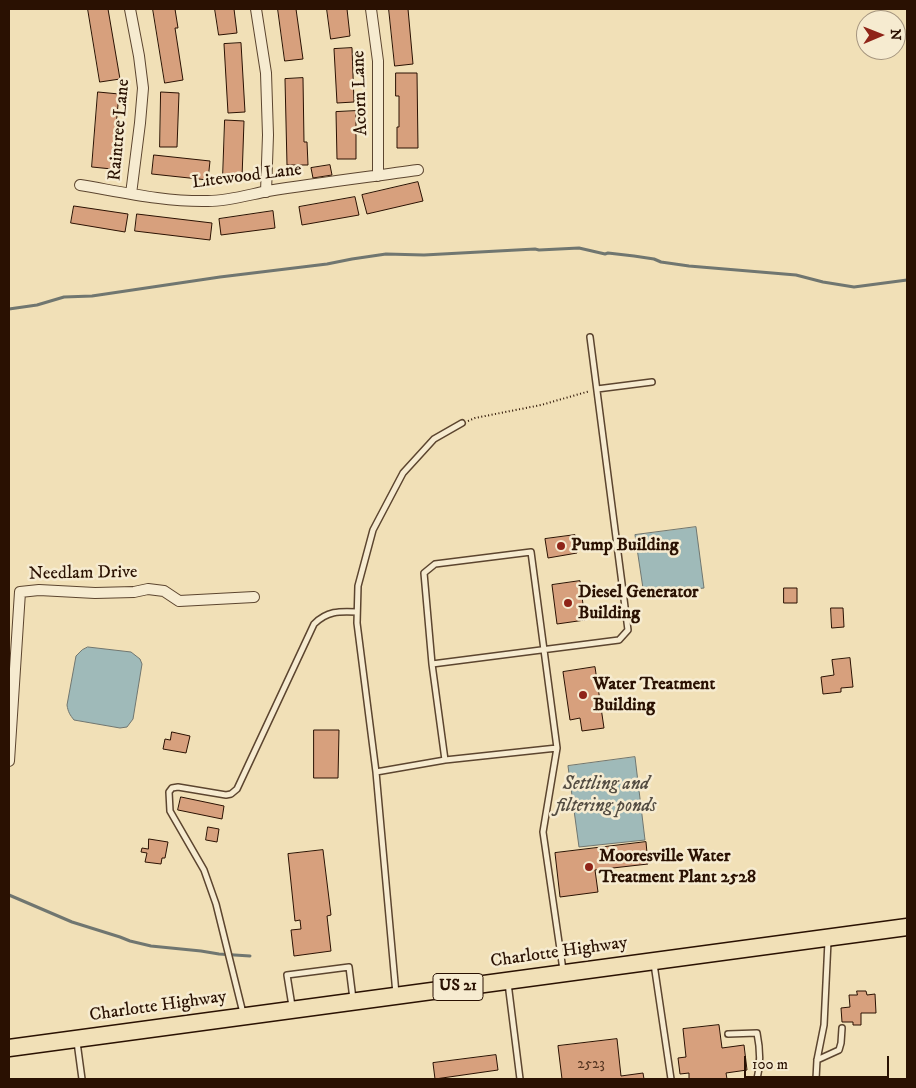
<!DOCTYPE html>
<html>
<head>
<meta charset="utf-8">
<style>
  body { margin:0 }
  #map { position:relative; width:916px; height:1088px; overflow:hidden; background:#f1e0b7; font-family:"IM FELL DW Pica",serif }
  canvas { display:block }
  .frame { position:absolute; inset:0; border:10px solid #2a1102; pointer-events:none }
  .north { position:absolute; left:856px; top:10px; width:50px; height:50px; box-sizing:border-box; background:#f6ebd0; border:1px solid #a4947e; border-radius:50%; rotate:89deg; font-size:14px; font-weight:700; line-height:20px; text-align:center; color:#2a1102 }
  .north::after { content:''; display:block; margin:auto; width:18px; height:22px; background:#8f2418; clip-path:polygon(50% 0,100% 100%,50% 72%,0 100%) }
  .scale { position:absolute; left:744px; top:1056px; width:145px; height:22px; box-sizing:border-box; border:2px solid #2a1102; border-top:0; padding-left:6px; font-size:15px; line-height:18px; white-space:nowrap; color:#2a1102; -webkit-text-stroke:4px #f6ebd0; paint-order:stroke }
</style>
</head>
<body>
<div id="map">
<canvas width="916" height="1088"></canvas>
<div class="frame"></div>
<div class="north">N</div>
<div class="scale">100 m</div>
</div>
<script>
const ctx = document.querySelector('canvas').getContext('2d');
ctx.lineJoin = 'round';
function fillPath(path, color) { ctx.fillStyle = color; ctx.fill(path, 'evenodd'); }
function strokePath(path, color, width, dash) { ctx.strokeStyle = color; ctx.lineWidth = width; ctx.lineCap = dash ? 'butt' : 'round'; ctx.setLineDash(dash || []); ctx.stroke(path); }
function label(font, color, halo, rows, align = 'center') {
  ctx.font = font + ' "IM FELL DW Pica",serif'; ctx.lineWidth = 5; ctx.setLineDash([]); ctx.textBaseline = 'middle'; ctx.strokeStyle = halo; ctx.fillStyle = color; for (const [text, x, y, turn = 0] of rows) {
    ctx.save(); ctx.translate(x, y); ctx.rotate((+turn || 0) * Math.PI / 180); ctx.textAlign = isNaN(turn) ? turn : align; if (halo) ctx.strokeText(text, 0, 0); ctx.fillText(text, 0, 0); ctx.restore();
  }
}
const water = new Path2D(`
  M696,527L704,588L644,595L635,535Z
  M88,647L131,652L140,659L142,664L133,719L127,727L120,728L74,720C70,715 68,712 67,705L76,656L82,650Z
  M635,757L645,840L579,847L568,766Z`);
fillPath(water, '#9fbab9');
strokePath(water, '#707670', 1);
strokePath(new Path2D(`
  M9,309L37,305L64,297L92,296L220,277L327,264L352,259L386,254L424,255L535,249L539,250L579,248L605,254L608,253L634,256L654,259L661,262L689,266L796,275L823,282L854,287L907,280
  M9,895L72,922L120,937L130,941L151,946L201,951L219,954L250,956`), '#707670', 3);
const building = new Path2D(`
  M88,9H108L120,79L100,82Z
  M153,9H175L178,28H175L183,80L165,83Z
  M215,9H234L237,33L219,35Z
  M278,9H296L303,59L285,61Z
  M327,9H347L350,36L331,39Z
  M389,9H408L413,64L395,66Z
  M241,43L245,112L228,113L224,44Z
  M352,48L354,102L337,103L334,49Z
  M396,73H417L418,148H397V127H399V96H396Z
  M303,78L304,142H307L308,165H287L285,79Z
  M98,92L119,94L112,169L92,167Z
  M161,92L179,93L177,147H160Z
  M356,111V159H337L336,112Z
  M225,120L244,121L242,178L223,177Z
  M154,155L210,161L208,180L152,174Z
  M330,165L332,175L313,178L311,168Z
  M418,182L423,201L367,214L362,195Z
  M355,197L359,215L302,225L299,207Z
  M74,206L128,214L125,232L71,223Z
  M273,211L275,228L221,235L219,219Z
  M137,214L212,223L210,240L135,231Z
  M575,535L577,553L548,558L545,539Z
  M580,581L585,620L557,624L552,585Z
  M784,588H797V603H784Z
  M831,608H843L844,627L832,628Z
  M850,658L853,687L841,688V692L823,694L821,677L834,675L832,660Z
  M595,667L604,728L582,731L580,718L570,720L563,672Z
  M314,730H339L338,778H314Z
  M172,732L190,736L186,753L163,749L165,739L170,740Z
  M181,797L224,806L222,819L178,810Z
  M208,827L219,829L217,842L206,840Z
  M149,839L168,842L165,858H162L161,864L145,862L147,853L141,852L142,848L148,849Z
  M646,842L648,864L595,870L598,892L560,897L555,853Z
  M323,850L331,915L327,916L331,951L294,956L291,930L301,929L300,920L295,921L288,854Z
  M857,991H866L867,995L875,994L876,1013H861V1025H853V1022H842L841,1008L850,1007L849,995H857Z
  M719,1025L722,1048L744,1045L747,1070L726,1073L727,1079H689V1073L680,1074L678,1058L686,1057L683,1029Z
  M617,1039L621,1076L643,1073L644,1079H562L558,1046Z
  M496,1055L498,1070L435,1079L433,1063Z`);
fillPath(building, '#d7a07d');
strokePath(building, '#2a1102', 1);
const service = new Path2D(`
  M597,389L652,382
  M432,664L619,640L628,630L590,337
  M445,760L557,748
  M376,772L357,623L358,586L373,530L403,473L434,439L462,423
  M654,964L671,1079
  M508,983L520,1079
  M396,994L376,772L445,760L432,664L424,573L435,564L531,552L557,748L543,832L563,970
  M292,1006L287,975L349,967L353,999
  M243,1013L216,904L204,870L170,811L169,792L172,788L178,787L226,795L231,794L237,789L314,624C327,611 339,611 357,612
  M728,1034L757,1033C760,1048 761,1064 757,1079
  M77,1042L82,1079
  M817,1060L839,1050L841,1043L842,1028
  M816,1079L817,1060L824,1025L828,941`);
const minor = new Path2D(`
  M130,9L139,56L143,88L140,123L131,194
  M256,9L266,73L268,135L266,192
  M371,9L378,61V176
  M80,185C122,192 165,202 208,201C228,201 248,195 268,191C318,183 368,177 418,170
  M9,761L20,592L39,590L95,593L134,592L148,589L164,591L179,601L254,597`);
const primary = new Path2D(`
  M9,1048L907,927`);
strokePath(service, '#5c452f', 8);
strokePath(minor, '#5c452f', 12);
strokePath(primary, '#2a1102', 19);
strokePath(new Path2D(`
  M468,421L475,418L541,405L590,391`), '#2a1102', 2, [1, 2.5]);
strokePath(service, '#f6ebd0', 5);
strokePath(minor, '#f6ebd0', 10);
strokePath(primary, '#f1e0b7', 16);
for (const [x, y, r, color] of [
  [561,546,5,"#8f2418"],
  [568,603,5,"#8f2418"],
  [583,695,5,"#8f2418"],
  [589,867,5,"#8f2418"]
]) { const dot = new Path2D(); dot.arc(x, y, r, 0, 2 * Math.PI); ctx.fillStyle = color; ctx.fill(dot); strokePath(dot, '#f6ebd0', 2); }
label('15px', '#553521', null, [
  ["2523",591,1065]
]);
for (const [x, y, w] of [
  [458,987,50]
]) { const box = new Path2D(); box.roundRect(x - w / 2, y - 13.5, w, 27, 4); ctx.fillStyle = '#f6ebd0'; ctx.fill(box); strokePath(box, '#2a1102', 1); }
label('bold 16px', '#2a1102', null, [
  ["US 21",458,987]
]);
label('18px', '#2a1102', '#f6ebd0', [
  ["Acorn Lane",361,93,-92],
  ["Raintree Lane",120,130,-85],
  ["Litewood Lane",247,177,-7],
  ["Needlam Drive",83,574,-1],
  ["Charlotte Highway",559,953,-8],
  ["Charlotte Highway",158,1007,-8]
]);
label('bold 18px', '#2a1102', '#f6ebd0', [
  ["Pump Building",571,546],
  ["Diesel Generator",578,593],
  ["Building",578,614],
  ["Water Treatment",593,685],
  ["Building",593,706],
  ["Mooresville Water",599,857],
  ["Treatment Plant 2528",599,878]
], 'left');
label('italic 19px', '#534c42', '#f6ebd0', [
  ["Settling and",606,785],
  ["filtering ponds",606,807]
]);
</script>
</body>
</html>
